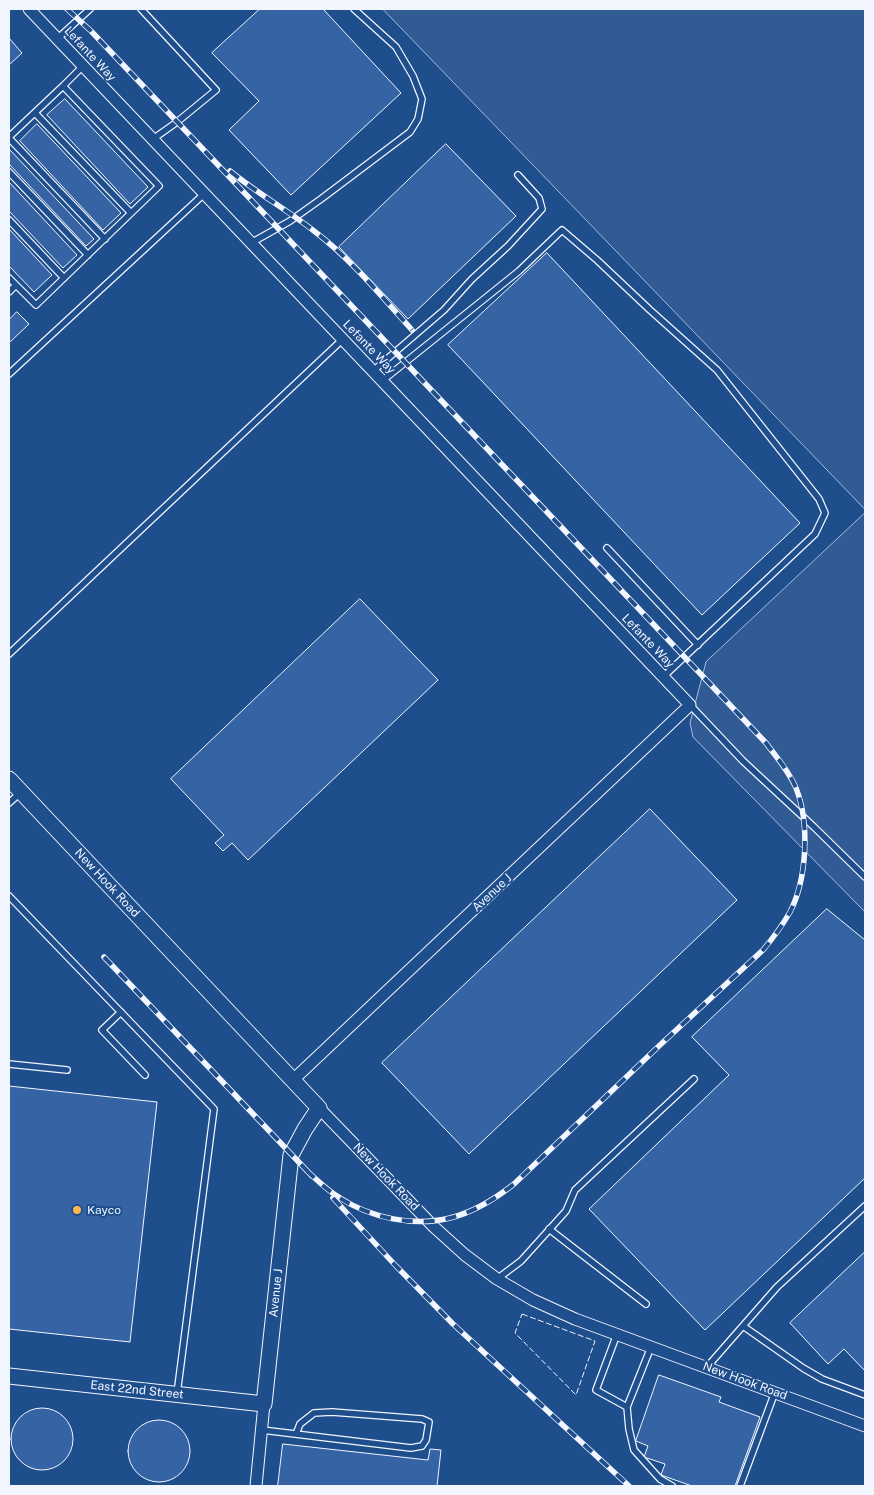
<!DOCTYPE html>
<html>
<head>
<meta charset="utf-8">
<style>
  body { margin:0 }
  #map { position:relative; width:874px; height:1495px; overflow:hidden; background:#1f4e8c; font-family:"Public Sans",sans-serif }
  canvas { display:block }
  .frame { position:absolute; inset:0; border:10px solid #f2f6ff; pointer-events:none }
</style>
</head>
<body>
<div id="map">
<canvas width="874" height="1495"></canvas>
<div class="frame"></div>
</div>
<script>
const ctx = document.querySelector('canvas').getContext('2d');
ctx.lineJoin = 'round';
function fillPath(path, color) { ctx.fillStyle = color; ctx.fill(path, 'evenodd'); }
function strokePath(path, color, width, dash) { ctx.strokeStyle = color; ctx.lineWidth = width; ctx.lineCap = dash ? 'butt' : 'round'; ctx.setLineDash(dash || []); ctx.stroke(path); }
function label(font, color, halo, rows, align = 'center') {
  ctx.font = font + ' "Public Sans",sans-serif'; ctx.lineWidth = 4; ctx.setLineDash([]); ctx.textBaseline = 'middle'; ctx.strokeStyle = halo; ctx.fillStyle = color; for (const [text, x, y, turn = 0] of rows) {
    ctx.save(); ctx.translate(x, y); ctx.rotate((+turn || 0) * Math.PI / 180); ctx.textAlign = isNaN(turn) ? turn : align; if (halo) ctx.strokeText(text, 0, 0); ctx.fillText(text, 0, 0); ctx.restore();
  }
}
const built = new Path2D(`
  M383,9H865V509Z
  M865,513V912L693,737L690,723L706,662Z`);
fillPath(built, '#305b95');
strokePath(built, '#a8bbd7', 1);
const building = new Path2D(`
  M260,9H323L401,93L291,195L229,130L259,101L212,53Z
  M9,38L22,53L9,65Z
  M65,99L148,187L130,204L47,115Z
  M37,124L121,213L103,230L20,141Z
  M446,144L516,216L408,319L339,247Z
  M10,150L94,239L86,246L9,164V151Z
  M9,182L77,255L63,268L9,211Z
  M9,229L52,275L34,292L9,266Z
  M547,253L800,523L702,615L448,345Z
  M17,312L29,324L9,343V320Z
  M360,599L438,680L248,860L232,843L223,851L215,843L224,835L171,779Z
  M650,809L737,900L469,1154L382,1063Z
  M827,909L865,940V1178L705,1330L589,1209L729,1075L692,1037Z
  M9,1086L157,1102L130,1342L9,1329Z
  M865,1252V1371L844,1349L828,1364L790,1323Z
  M659,1375L721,1397L719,1402L760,1417L735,1486H692L661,1475L665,1464L644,1457L648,1446L636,1441Z
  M11 1439a31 31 0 1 1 62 0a31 31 0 1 1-62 0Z
  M128 1451a31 31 0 1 1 62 0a31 31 0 1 1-62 0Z
  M283,1444L428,1460L430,1449L441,1450L437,1486H278Z`);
fillPath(building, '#3563a3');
strokePath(building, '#f2f6ff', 1);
const lane = new Path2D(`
  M141,9L216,90L177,122L153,139
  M57,39L90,9
  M63,86L83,66
  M35,113L131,213
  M9,137L63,86L159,186L36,305L16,285L9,292
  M9,138L105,239
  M9,172L88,255
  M9,220L64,278
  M251,243L290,221L321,199L410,132L418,119L422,99L413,76L396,47L354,9
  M9,278L16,285
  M373,371L444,310L472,279L508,246L542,209L539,198L518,175
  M9,374L204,194
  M382,381L519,271L562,230L597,260L650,310L717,370L819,499L825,513L815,534L663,677
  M607,548L698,645
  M9,654L343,339
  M690,705L743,761L814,827L865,877
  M9,803L20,793
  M9,896L214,1109L177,1394
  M121,1012L102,1030L145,1075
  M9,1064L67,1070
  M549,1229L646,1304
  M497,1279L521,1261L566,1211L575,1190L694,1079
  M743,1326L803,1368L822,1379L865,1395
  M617,1334L596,1390L627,1407L651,1347
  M707,1367L777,1287L865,1206
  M627,1407L629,1429L634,1450L660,1479L672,1486
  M262,1430L411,1448L422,1446L426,1440L429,1422L422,1419L332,1412L314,1413L300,1424L296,1434
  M740,1486L775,1392`);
const street = new Path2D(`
  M29,9L690,705L293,1080
  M319,1108L434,1227L465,1255L497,1279L533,1300L575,1319L865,1426
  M256,1486L264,1404`);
const secondary = new Path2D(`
  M9,779L319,1108L305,1129L291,1155L264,1404L9,1376`);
strokePath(lane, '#f2f6ff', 8);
strokePath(street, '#f2f6ff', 13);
strokePath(secondary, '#f2f6ff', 17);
strokePath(lane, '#1f4e8c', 5.5);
strokePath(street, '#1f4e8c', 11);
strokePath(secondary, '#1f4e8c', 15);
const rail = new Path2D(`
  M67,9L91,31L766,743C777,758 789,771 796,788C810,823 807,879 790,912C782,926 773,938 763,950L660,1045L514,1184C495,1199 474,1212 450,1218C414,1227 371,1218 340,1198C328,1191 318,1181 307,1171
  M230,171C257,193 287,210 314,231C351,259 381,296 412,330
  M104,957L312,1176
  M333,1198L396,1266L453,1324L629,1486`);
strokePath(rail, '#f2f6ff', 5.5);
strokePath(rail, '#1f4e8c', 4, [11]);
strokePath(new Path2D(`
  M522,1314L595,1341L576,1395L515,1333Z`), '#f2f6ff', 1, [6, 2.5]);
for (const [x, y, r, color] of [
  [77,1210,5,"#ffb74d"]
]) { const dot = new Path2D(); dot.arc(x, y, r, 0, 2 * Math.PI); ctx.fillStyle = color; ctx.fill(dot); strokePath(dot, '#1f4e8c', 2); }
label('12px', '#f2f6ff', '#1f4e8c', [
  ["Lefante Way",90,54,47],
  ["Lefante Way",369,347,46],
  ["Lefante Way",648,641,46],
  ["New Hook Road",107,883,47],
  ["Avenue J",492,893,-43],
  ["New Hook Road",386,1177,46],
  ["Avenue J",276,1293,-84],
  ["New Hook Road",745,1381,20],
  ["East 22nd Street",137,1390,6]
]);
label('12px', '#f2f6ff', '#1f4e8c', [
  ["Kayco",87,1210]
], 'left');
</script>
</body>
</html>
